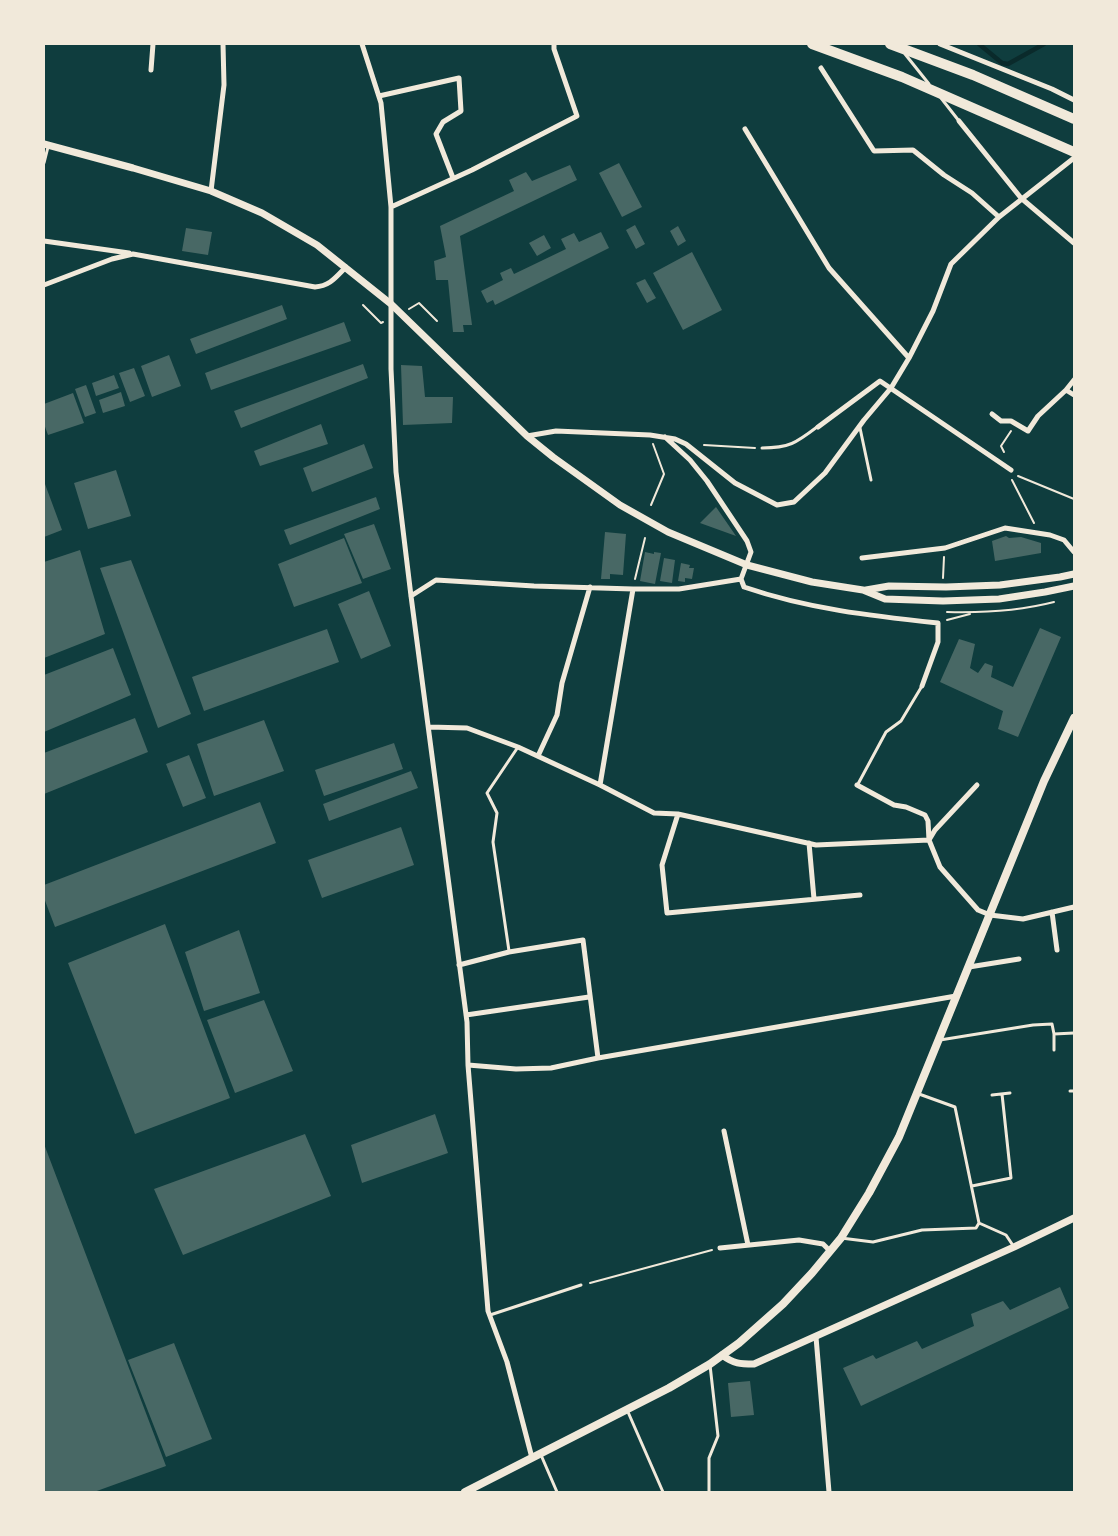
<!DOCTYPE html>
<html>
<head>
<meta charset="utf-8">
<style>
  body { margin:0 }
  #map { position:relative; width:1118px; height:1536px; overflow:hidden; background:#0f3d3e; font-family:"Alegreya Sans",sans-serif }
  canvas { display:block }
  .frame { position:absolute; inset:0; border:45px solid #f1e9da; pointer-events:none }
</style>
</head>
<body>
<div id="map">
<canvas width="1118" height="1536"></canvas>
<div class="frame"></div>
</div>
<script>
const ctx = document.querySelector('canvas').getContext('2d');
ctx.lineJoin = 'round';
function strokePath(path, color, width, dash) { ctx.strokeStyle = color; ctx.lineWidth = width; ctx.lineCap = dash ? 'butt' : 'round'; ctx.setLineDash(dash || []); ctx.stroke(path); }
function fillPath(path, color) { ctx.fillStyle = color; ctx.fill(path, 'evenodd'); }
strokePath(new Path2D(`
  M979,44L1002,63L1008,64L1044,44`), '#0a2a2b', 4.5);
fillPath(new Path2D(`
  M619,163L642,207L622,217L599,173Z
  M570,165L577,180L460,236L472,325H463L464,332H453L448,280H436L434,261L446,257L440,226L514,191L509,180L526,172L532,181Z
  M635,225L645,244L636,249L626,230Z
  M678,226L686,241L678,246L670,231Z
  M186,228L212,232L208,255L182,251Z
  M601,232L609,248L495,305L493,300L487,303L481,291L503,280L500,273L511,268L514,274L566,249L561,239L574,233L579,242Z
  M544,235L551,248L537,256L529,243Z
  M692,252L722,310L683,330L653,273Z
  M645,279L656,298L647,303L636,283Z
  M282,305L287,319L196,354L190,339Z
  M344,322L351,341L211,390L205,373Z
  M169,355L181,386L152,397L141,366Z
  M363,364L368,378L241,428L234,411Z
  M401,365L422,366L425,397H453L452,423L403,425Z
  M134,368L145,396L130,402L119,373Z
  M114,375L119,388L96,396L92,383Z
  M86,385L96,413L85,417L75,389Z
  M121,392L125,406L103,413L99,400Z
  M73,393L84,423L48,435L44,424V404Z
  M321,424L328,444L260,466L254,451Z
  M364,444L373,468L312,492L303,468Z
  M116,470L131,516L88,529L74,483Z
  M45,484L62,530L44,537V485Z
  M376,497L380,509L290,545L284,530Z
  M716,507L736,536L700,523Z
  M374,524L391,569L363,579L344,534Z
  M605,532L626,534L623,575L610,574V579H601Z
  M1006,536L1009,538L1021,537L1041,543V553L995,561L992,541Z
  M344,538L362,583L294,607L278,564Z
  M80,550L105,634L44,658V562Z
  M645,552L654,554V552L661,553L655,584L640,581Z
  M664,558L675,560L672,583L660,581Z
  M131,560L191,714L158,728L100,568Z
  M681,563L690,565L689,568H694L692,579L685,578V582L678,581Z
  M369,591L391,646L361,659L338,604Z
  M1040,628L1061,637L1018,737L998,729L1003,711L940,682L959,639L975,644L970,668L978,673L985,663L993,666L991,677L1013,687Z
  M327,629L339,662L204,711L192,677Z
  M113,648L131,695L44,732V675Z
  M135,718L148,752L44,794V753Z
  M264,720L284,771L214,796L197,744Z
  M394,743L403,769L324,796L315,770Z
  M189,755L206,798L183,807L166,764Z
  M411,771L418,788L329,821L323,804Z
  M260,802L276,843L55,927L44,898V885Z
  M401,827L414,865L322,898L308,860Z
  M165,924L230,1098L135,1134L68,963Z
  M239,930L260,993L204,1011L185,952Z
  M264,1000L293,1071L235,1093L207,1020Z
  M435,1114L448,1153L362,1183L351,1145Z
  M305,1134L331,1196L183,1255L154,1189Z
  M44,1144L166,1466L94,1492H44Z
  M1060,1287L1069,1308L861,1406L843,1368L873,1355L876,1359L917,1341L922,1349L974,1326L971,1314L1003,1301L1010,1310Z
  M174,1343L212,1439L166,1457L128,1360Z
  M750,1381L754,1415L731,1417L728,1383Z`), '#486865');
strokePath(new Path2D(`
  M363,305L381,323L383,322
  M409,309L419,303L437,321
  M704,445L755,448
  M1004,452L1001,446L1011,431
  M1018,476L1074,499
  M1012,480L1034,523
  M651,505L664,474L653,444
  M943,578L944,557
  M635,579L645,538
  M947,612C983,613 1019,611 1054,602
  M947,620L970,614
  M590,1283L712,1250`), '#f1e9da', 2);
strokePath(new Path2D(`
  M905,54L929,84
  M941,98L959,121
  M44,163L48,147
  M860,428L871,480
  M762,448C789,448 796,443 817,427
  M858,784L886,732L901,721L922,686
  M509,951L493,842L497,813L487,793L518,747
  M1054,1034V1050
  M940,1040L1033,1025L1052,1024L1054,1034L1074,1033
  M1070,1091H1074
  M919,1094L955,1107L979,1223L1006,1235L1014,1247
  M992,1095L1010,1093
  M972,1186L1011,1178L1002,1094
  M841,1238L873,1242L922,1230L976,1228L979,1223
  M490,1315L581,1285
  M628,1412L663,1492
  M541,1455L557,1492
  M709,1492V1458L718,1436L710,1365`), '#f1e9da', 3);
strokePath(new Path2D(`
  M362,44L381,103L391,207V369L396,472L411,596L467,1022L468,1065L488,1311L507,1362L532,1458
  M940,44L1052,89L1074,100
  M821,68L874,151L913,150L944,175L972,193L999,217
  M151,70L153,44
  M379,96L459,78L461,111L443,122L436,134L453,178
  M959,121L1021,198L1074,243
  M745,129L829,268L909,358
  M211,191L224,85L223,44
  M391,207L472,170L577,116L554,49V44
  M44,241L129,253
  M44,285L112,259L133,254L315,287C330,286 336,277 346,267
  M1074,380L1066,390L1074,395
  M992,414L1001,421H1011L1028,431L1038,416L1066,390
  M818,427L880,381L1011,470
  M527,436L556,431L650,435L675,439L686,444L735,483L777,505L794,502L825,473L864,420L891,388L909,358L933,311L951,264L999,217L1074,158
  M665,437L690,460L707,481L747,541L751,552L741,579L744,587C808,609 872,616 938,623V642L922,686
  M862,558L945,548L1005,528L1050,535L1064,540L1074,552
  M411,596L436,580L534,586L633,589H679L741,579
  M429,727L467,728L518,747L600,785L654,813L678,814L816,845L929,840L935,830L977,785
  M538,756L557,715L562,683L590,587
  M600,785L633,589
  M857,785L894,805L906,807L925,815L928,821L929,840L940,867L978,910L990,915L1023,919L1074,907
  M678,814L662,865L667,913L860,895
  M809,843L814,899
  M1052,912L1057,950
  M459,965L509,952L583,940L598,1058
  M969,967L1019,959
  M466,1015L589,997
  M468,1065L516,1069L551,1068L598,1058L956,996
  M724,1131L748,1245
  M720,1248L799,1240L823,1244L830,1251
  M816,1337L829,1492`), '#f1e9da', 5);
strokePath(new Path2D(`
  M44,144L133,168L211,191L262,213L317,245L391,304L527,436L553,457L620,505L668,532L747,565L812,582L863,590L885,599L943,601L999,599L1045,592L1074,586
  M866,590L889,586L946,587L1000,585L1060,577L1074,574
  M722,1355C734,1364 740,1364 754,1364L1014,1247L1074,1218`), '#f1e9da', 7);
strokePath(new Path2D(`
  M465,1492L669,1388L710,1364L739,1343L783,1304L812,1273L841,1238L869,1193L899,1137L1044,781L1074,718`), '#f1e9da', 8);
strokePath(new Path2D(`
  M812,44L902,77L1074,152
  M890,44L973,75L1074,119`), '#f1e9da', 10);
</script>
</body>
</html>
